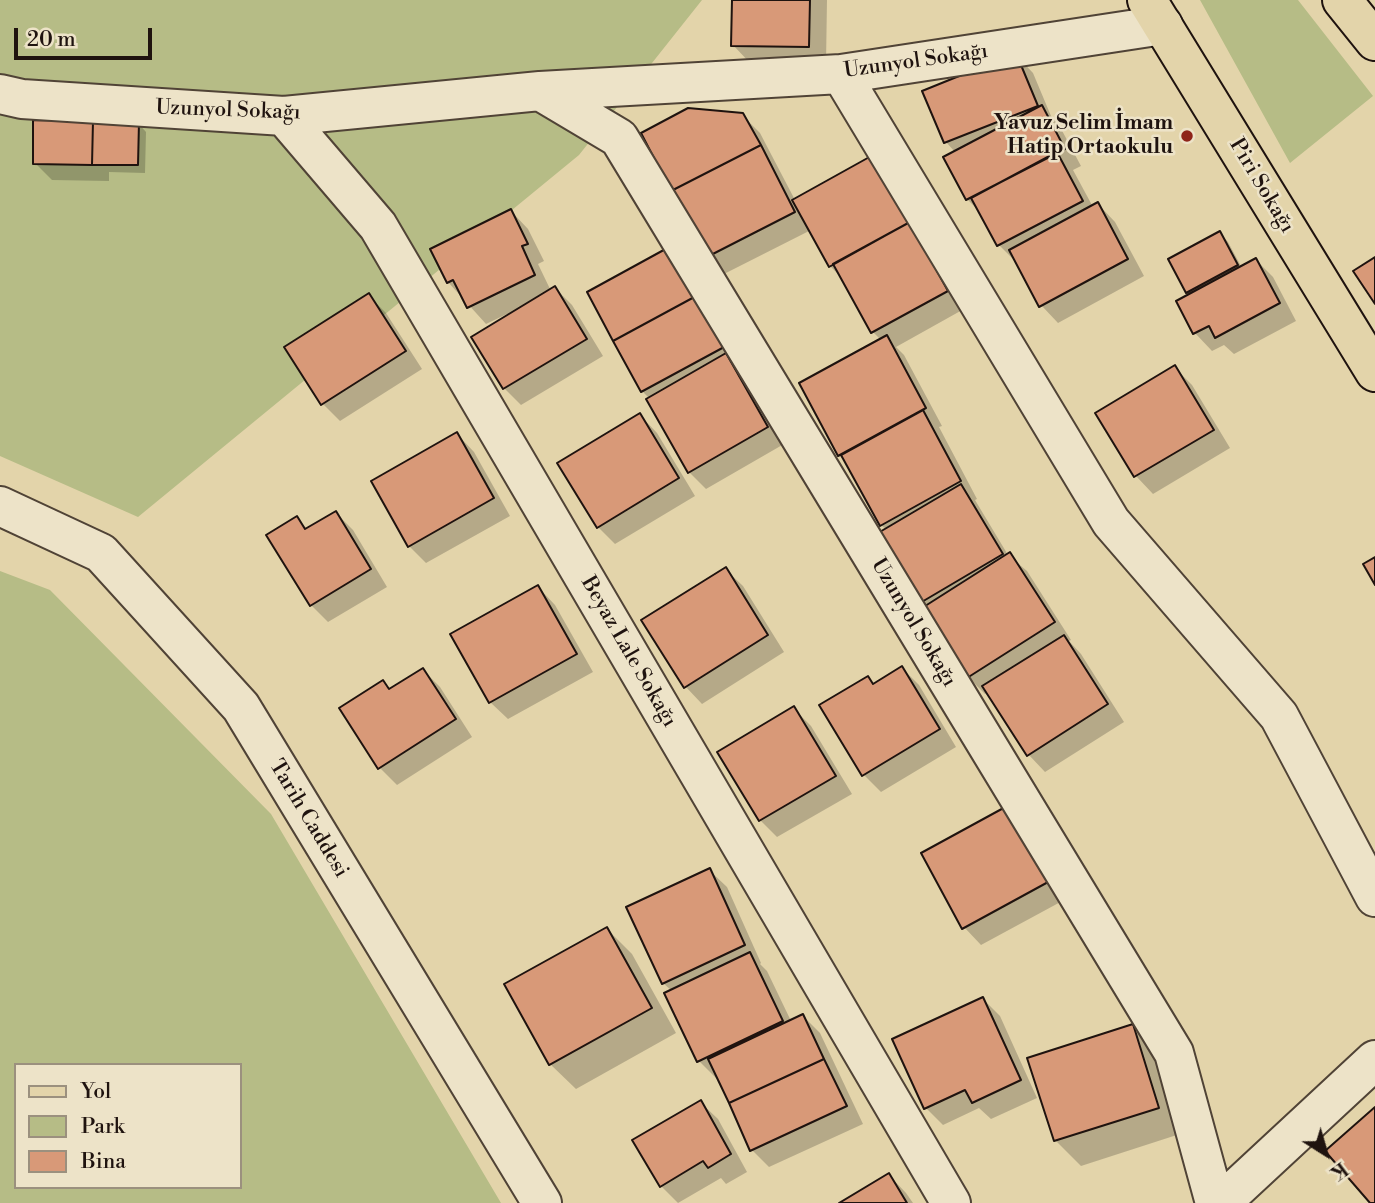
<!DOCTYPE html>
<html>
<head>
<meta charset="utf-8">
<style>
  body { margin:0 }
  #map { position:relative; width:1375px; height:1203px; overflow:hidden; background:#e3d4aa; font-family:"Libre Bodoni",serif }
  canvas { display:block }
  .legend { position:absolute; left:14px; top:1063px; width:228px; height:126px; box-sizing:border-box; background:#ede3c8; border:2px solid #9b907e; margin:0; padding:9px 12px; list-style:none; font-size:21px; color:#1f130f }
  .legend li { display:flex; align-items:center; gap:14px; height:35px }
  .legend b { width:35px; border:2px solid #9b907e }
  .north { position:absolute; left:1291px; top:1119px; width:70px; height:70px; -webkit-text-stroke:5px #ede3c8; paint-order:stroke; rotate:143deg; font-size:19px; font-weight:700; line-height:28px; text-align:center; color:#1f130f }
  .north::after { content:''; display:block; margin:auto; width:24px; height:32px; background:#1f130f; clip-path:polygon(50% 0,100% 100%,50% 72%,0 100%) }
  .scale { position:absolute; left:14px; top:28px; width:138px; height:32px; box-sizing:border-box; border:4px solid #1f130f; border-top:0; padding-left:9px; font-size:21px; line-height:24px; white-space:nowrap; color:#1f130f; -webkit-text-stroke:5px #ede3c8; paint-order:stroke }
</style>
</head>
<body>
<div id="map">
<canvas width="1375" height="1203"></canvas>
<ul class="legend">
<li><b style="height:9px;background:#e3d4aa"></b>Yol</li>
<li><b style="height:19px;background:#b6bc86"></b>Park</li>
<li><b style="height:19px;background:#d89978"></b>Bina</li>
</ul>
<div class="north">K</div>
<div class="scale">20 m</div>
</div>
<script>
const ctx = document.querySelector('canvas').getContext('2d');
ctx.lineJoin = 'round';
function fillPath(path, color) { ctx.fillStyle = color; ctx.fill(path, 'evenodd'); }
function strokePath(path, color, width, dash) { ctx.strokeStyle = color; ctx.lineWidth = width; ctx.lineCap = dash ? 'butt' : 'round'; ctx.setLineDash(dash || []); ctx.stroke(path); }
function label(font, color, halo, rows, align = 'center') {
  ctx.font = font + ' "Libre Bodoni",serif'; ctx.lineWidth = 5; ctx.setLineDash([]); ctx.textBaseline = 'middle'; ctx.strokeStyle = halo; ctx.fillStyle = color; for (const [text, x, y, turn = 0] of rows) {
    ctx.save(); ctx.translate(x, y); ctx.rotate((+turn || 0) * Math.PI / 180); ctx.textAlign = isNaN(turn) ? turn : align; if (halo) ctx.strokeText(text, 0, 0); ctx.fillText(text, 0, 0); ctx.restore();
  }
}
fillPath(new Path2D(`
  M0,0H702L579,155L138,517L0,456Z
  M1200,0H1298L1373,96L1290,163Z
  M0,571L50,590L271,814L501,1203H0ZM16,1065H240V1187H16Z`), '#b6bc86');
fillPath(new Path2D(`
  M734,0H827L826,64L750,63L733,45Z
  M1016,55L1033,73L1051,116L1059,125L1081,166L1073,170L1093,207L1098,204L1115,222L1144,276L1058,323L1041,305L1016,262L999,245L982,214L967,199L946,157L955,152L946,142L925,92Z
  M742,115L760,133L795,200L873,157L964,309L896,347L904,355L942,426L939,427L977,499L975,500L1008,555L1027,571L1071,640L1069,641L1081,654L1124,722L1045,772L1028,754L988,692L985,694L968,677L921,602L887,530L881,525L848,464L839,455L881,340L873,332L844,280L830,266L811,230L724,274L706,257Z
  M138,123L146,132L145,173L109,172V181L52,180L35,163Z
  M511,211L528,229L544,261L538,264L551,291L555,288L572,305L603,356L521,405L504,388L507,314L486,324L448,282L432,250Z
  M1220,233L1228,242L1242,268L1256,260L1273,277L1296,321L1234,354L1224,345L1212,351L1195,333L1178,302L1191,295L1187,292Z
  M670,248L784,444L706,489L689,472L650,399L642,391Z
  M368,295L386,313L422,369L340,421L323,404L287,348Z
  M1175,368L1192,385L1230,448L1153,494L1136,476L1098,414Z
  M640,415L657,433L695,496L615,544L598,527Z
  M457,434L474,452L510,516L426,563L409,546Z
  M336,513L353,530L387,587L328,622L311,605L297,518L308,530Z
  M725,569L743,586L784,652L702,704L685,686Z
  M538,587L555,605L593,672L508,719L490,702Z
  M902,668L919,685L956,747L881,792L864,775L868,678L874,685Z
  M423,670L440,687L472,737L397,785L380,768L383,682L391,690Z
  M794,709L811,726L852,794L777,837L760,820Z
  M1009,808L1066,899L981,945L964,927Z
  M709,870L727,887L761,963L760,964L767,971L791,1021L803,1016L820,1033L863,1124L769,1167L752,1150L718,1077L716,1078L699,1061L672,991L663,983Z
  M607,929L632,954L676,1033L576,1089L550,1064Z
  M983,999L1000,1016L1037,1098L991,1119L979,1108L943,1125L926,1108Z
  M1132,1026L1157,1052L1183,1133L1081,1166L1056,1141L1029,1059Z
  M700,1102L718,1119L747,1172L726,1184L721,1178L678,1203L661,1186Z
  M889,1175L906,1193L913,1203H843Z`), '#0003');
const building = new Path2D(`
  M732,0H810L809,47L731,46Z
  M1016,53L1038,106L944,143L922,91Z
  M1042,105L1065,149L966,200L943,157Z
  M688,108L743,113L761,145L671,191L641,133Z
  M33,120L93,121L92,165L33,164Z
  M93,121L139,122L138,165H92Z
  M761,145L795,212L705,258L671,191Z
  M1057,152L1083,201L997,246L971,198Z
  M873,155L910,222L829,267L792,200Z
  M1098,202L1128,259L1039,307L1009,250Z
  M511,209L528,244L522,246L535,275L467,308L453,280L447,283L430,249Z
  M910,222L948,291L871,333L833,264Z
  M1220,231L1238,265L1186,293L1168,259Z
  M671,246L698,295L613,341L587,292Z
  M1375,257V304L1353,271Z
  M1256,258L1280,303L1215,338L1209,326L1193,334L1176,301Z
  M555,286L587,339L503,389L471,337Z
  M369,293L406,351L321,405L284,347Z
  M698,295L726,346L641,392L613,341Z
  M887,335L926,408L838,456L799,383Z
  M726,353L768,427L688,473L646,399Z
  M1175,365L1214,430L1134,477L1095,413Z
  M923,410L961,481L880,526L841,455Z
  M640,413L679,478L597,528L557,463Z
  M457,432L494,498L408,547L371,481Z
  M961,484L1003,554L920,603L878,533Z
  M336,511L371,569L310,606L266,535L297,516L305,529Z
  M1010,552L1055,622L967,678L922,608Z
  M1375,557V585L1363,564Z
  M726,567L768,635L684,688L641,620Z
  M538,585L577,654L489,703L450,634Z
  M1064,635L1108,704L1027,756L982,686Z
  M902,666L940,729L862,776L819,705L868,676L873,684Z
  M423,668L456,719L378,769L339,708L383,680L389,689Z
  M794,706L836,776L759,821L717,752Z
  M1009,805L1050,881L962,929L921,853Z
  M710,868L745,945L662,984L626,907Z
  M607,927L652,1008L549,1065L504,984Z
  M750,952L783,1021L697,1062L664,993Z
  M983,997L1021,1080L972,1103L965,1090L924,1109L892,1039Z
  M803,1014L824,1059L729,1103L708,1059Z
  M1133,1024L1159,1108L1054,1141L1027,1058Z
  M824,1059L847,1106L750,1151L729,1103Z
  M701,1100L731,1154L708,1168L703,1161L660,1187L632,1140Z
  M1375,1107V1203H1370L1325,1151Z
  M889,1173L907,1203H839Z`);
fillPath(building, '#d89978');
strokePath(building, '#1f130f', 2);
const minor = new Path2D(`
  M841,74L1111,522L1279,716L1375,897
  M540,91L841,74L1163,25
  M0,94L22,99L284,116L540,91L619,138L1174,1053L1215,1203
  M284,116L378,226L951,1203
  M0,506L101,553L241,707L542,1203
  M1221,1203L1375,1060`);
const major = new Path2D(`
  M1147,0L1375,372
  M1342,0L1375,41`);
strokePath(minor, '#504336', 42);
strokePath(major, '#1f130f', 42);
strokePath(minor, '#ede3c8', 38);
strokePath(major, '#e3d4aa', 38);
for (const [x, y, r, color] of [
  [1187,136,7,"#8f2418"]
]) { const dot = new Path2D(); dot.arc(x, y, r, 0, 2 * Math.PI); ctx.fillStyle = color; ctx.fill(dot); strokePath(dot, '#ede3c8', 2.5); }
label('21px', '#1f130f', '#ede3c8', [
  ["Uzunyol Sokağı",916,62,-8],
  ["Uzunyol Sokağı",228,111,2],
  ["Piri Sokağı",1261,186,59],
  ["Uzunyol Sokağı",913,623,59],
  ["Beyaz Lale Sokağı",628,652,60],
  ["Tarih Caddesi",308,819,59]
]);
label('bold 21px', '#1f130f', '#ede3c8', [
  ["Yavuz Selim İmam",1173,124],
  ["Hatip Ortaokulu",1173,148]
], 'right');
</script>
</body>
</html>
